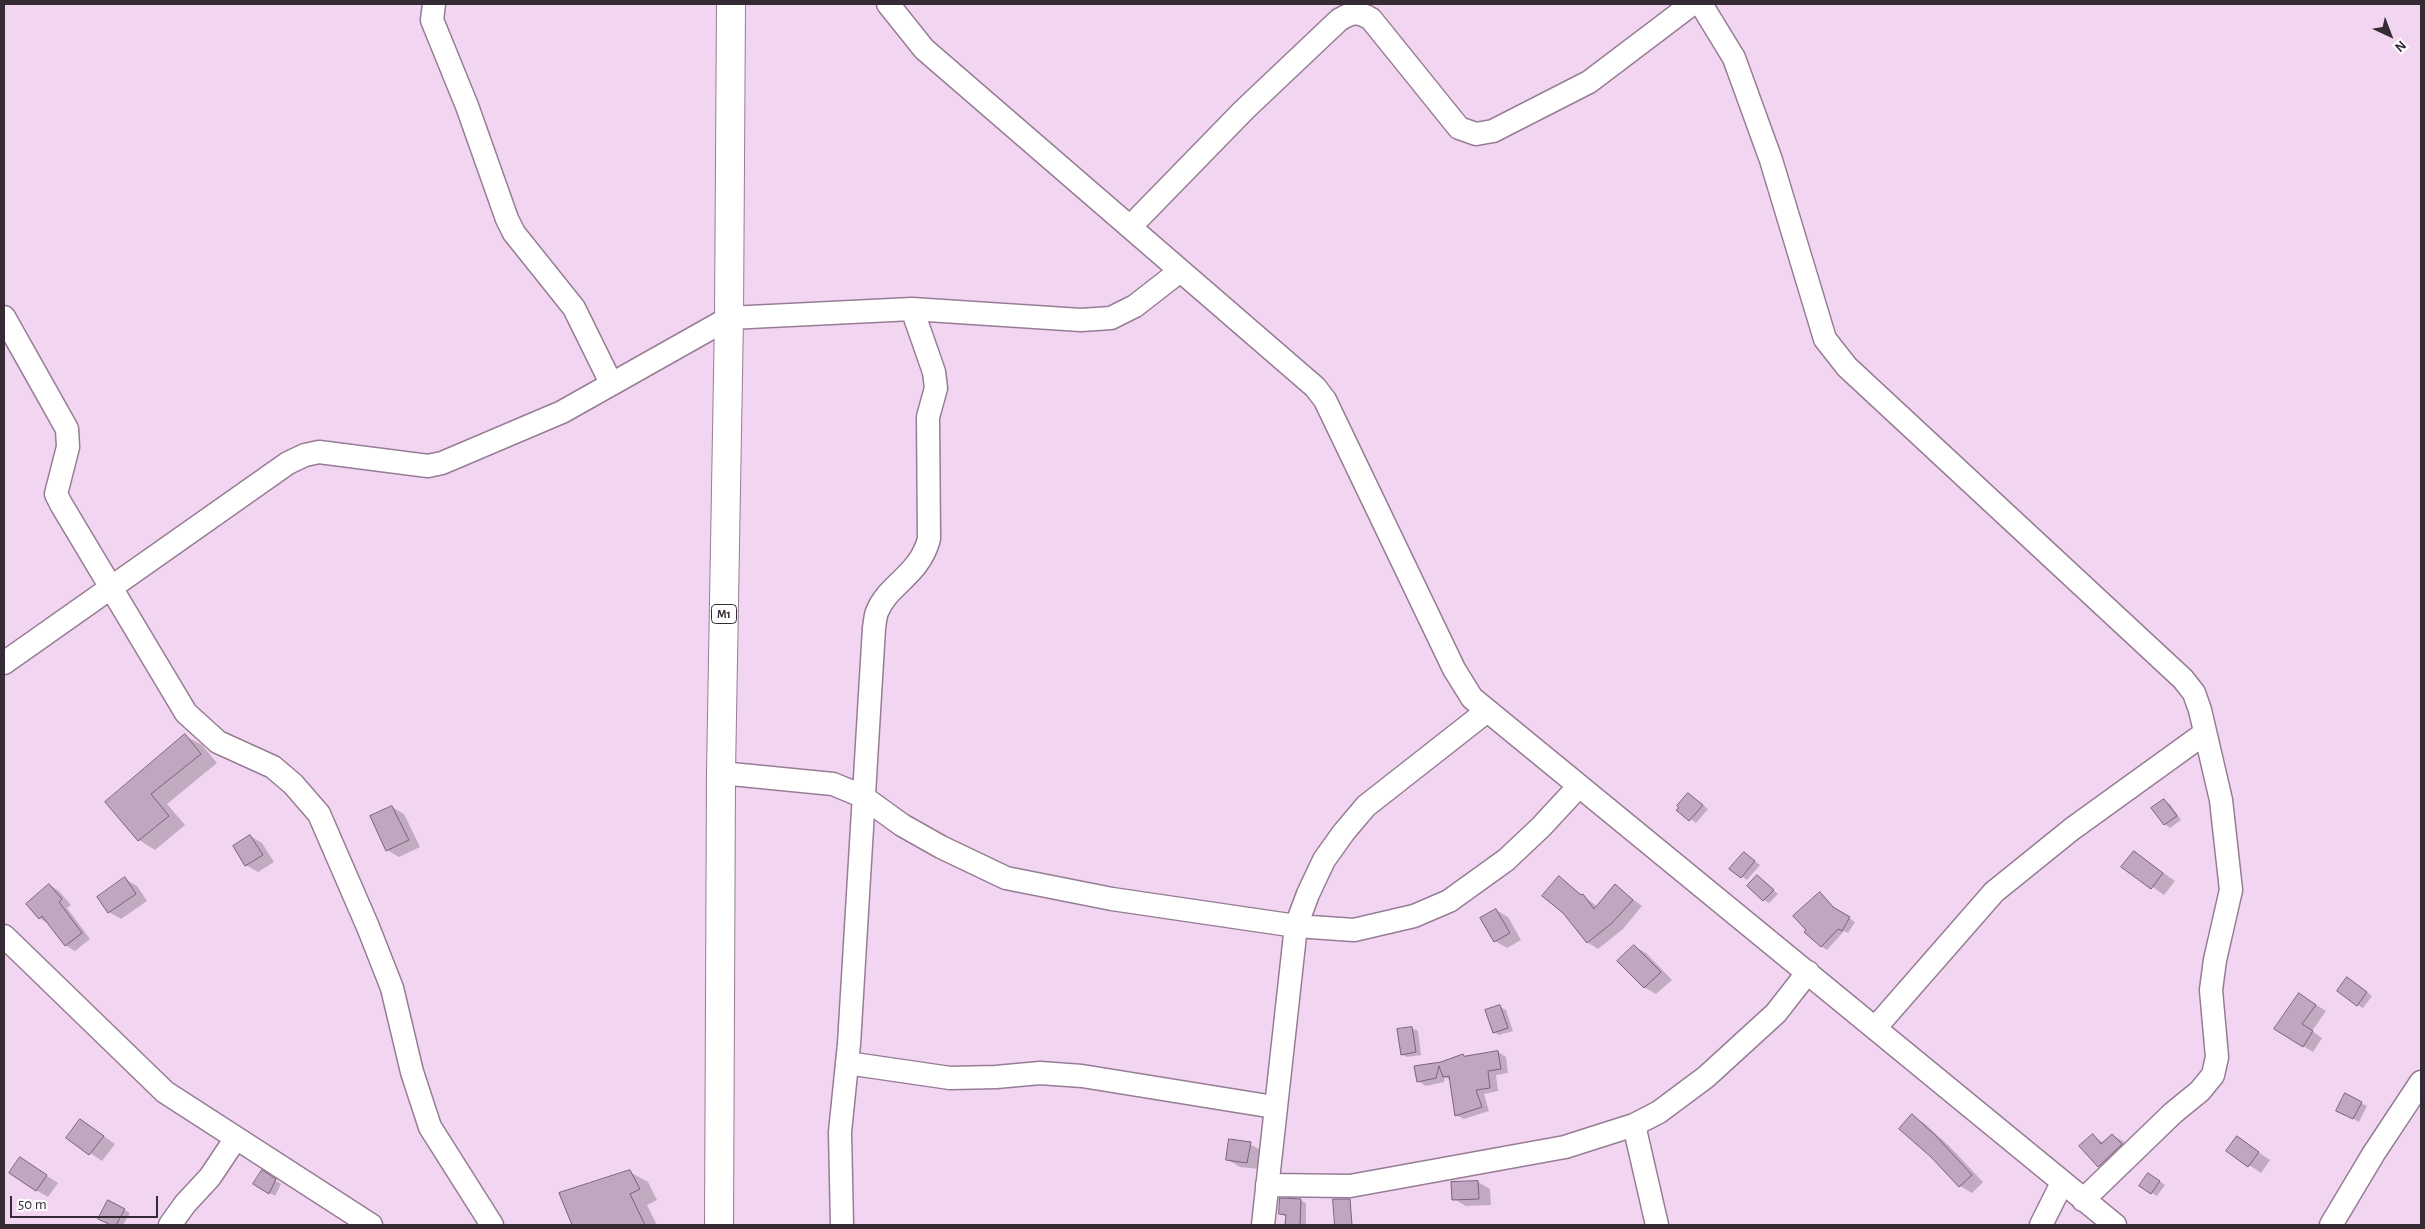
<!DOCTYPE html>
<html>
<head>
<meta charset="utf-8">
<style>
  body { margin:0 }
  #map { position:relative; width:2425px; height:1229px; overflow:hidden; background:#f2d6f1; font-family:"Alegreya Sans",sans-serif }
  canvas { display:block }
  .frame { position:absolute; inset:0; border:5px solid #352b35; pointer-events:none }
  .north { position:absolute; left:2365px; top:10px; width:50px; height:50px; -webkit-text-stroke:4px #fff; paint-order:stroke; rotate:137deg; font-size:14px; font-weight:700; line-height:20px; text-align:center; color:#352b35 }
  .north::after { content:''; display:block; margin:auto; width:18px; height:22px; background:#352b35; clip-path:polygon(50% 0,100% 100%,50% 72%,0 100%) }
  .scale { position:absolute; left:10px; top:1196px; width:148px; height:22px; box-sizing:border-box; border:2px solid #352b35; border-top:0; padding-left:6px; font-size:15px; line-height:18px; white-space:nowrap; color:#352b35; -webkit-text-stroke:4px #fff; paint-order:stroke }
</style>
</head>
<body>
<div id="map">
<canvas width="2425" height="1229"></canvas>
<div class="frame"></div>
<div class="north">N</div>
<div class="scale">50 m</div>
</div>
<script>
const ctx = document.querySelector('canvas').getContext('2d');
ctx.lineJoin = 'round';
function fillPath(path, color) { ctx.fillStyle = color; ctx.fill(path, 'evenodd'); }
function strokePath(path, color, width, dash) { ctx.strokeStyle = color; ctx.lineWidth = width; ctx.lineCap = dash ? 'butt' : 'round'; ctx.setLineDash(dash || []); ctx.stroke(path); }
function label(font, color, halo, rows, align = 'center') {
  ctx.font = font + ' "Alegreya Sans",sans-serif'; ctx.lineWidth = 4; ctx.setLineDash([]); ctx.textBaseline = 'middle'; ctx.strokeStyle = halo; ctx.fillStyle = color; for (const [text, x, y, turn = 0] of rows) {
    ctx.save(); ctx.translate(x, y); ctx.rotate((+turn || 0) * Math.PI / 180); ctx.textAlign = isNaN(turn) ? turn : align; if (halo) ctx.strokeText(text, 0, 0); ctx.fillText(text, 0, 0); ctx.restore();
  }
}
fillPath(new Path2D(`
  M185,736L202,745L217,763L167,804L185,825L155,850L139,840L107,802Z
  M1689,794L1708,809L1696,823L1678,810Z
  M2164,801L2170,804L2181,820L2170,828L2165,824Z
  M392,807L404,814L420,847L399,857L387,850Z
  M250,836L262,843L274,862L258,872L246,865Z
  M2134,852L2175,881L2164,895L2123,866Z
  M1749,857L1760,865L1747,880L1731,868Z
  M1757,876L1778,894L1769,903L1764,900Z
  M1559,878L1598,907L1615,886L1642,906L1623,929L1598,949L1587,942Z
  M125,879L137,886L147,901L121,919L109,912Z
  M50,885L59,891L71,905L67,908L90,939L75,951L65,945L49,924L39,918Z
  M1820,894L1839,912L1855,922L1848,933L1844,931L1827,950L1821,946Z
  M1496,910L1508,917L1521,940L1507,948L1495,941Z
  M1634,946L1646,953L1672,980L1656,994L1644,987Z
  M2353,982L2372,996L2363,1008L2358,1005Z
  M2299,994L2326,1011L2312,1031L2322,1038L2313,1052L2303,1046Z
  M1500,1007L1506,1010L1513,1031L1499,1035L1494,1032Z
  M1412,1028L1418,1031L1421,1055L1407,1057L1402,1054Z
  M1498,1052L1506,1057L1508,1073L1496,1075L1498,1091L1484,1094L1489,1111L1464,1119L1456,1115L1451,1081L1445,1077L1444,1082L1426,1086L1418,1081L1441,1063Z
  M2346,1095L2367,1106L2359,1122L2338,1110Z
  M1912,1116L1924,1123L1948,1145L1983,1182L1972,1193L1960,1186L1931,1156Z
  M81,1120L115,1144L102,1161L68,1138Z
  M2112,1135L2123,1141L2132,1151L2109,1172L2099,1166L2081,1146L2093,1136L2104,1143Z
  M2237,1138L2270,1160L2261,1173L2228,1151Z
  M1250,1144L1262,1151L1259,1169L1240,1167L1228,1160Z
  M32,1166L58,1183L48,1197L36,1190Z
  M262,1172L281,1184L275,1196L255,1184Z
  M630,1172L648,1182L657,1200L647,1205L657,1225H573L561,1194Z
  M2154,1177L2165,1185L2157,1196L2140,1186Z
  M1478,1182L1490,1189L1491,1205L1466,1206L1454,1199Z
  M1300,1200L1306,1203V1225H1286L1287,1217L1281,1214Z
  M108,1202L130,1213L123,1225H113L100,1218Z`), '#0003');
const building = new Path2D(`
  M185,734L201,754L151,794L169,816L138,841L105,802Z
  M1688,793L1703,805L1689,821L1676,810L1679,808L1677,806Z
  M2164,799L2177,816L2164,825L2151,808Z
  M392,806L409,840L386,851L370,816Z
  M250,835L263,855L245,866L233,846Z
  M2134,851L2163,873L2151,889L2121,867Z
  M1744,852L1755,861L1741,878L1729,869Z
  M1757,875L1774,890L1763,901L1747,886Z
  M1559,876L1581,895L1583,894L1594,909L1615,884L1633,900L1612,923L1587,943L1563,913L1542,896Z
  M125,877L136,894L108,913L97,897Z
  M49,884L62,899L59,902L82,933L65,946L42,916L39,919L26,904Z
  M1820,892L1833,907L1850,917L1842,931L1838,929L1821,947L1804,932L1806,930L1793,916Z
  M1496,909L1510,933L1494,942L1480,918Z
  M1634,945L1661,972L1644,988L1617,961Z
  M2347,977L2367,992L2357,1006L2337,991Z
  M2299,993L2316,1005L2302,1024L2313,1031L2303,1047L2274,1029Z
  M1500,1005L1508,1028L1493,1033L1485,1010Z
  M1412,1027L1416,1052L1401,1055L1397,1029Z
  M1498,1051L1501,1069L1488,1071L1490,1088L1476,1090L1482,1107L1455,1116L1449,1076L1443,1077L1439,1066L1436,1078L1417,1082L1414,1066L1441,1062L1463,1054L1464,1056Z
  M2345,1093L2362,1102L2353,1119L2336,1111Z
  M1912,1114L1936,1136L1972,1175L1959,1187L1931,1157L1899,1129Z
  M80,1119L104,1136L89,1155L66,1138Z
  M2093,1134L2101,1144L2112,1134L2122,1144L2098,1167L2079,1146Z
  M2237,1136L2259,1152L2248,1167L2226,1151Z
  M1229,1139L1251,1142L1247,1163L1226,1160Z
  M20,1157L47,1175L36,1191L9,1173Z
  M262,1170L276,1179L269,1194L253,1184Z
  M630,1170L640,1189L630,1194L645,1225H572L559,1193Z
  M2148,1173L2160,1181L2151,1194L2139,1186Z
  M1478,1181L1479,1199L1452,1200L1451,1182Z
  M1280,1198L1301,1199L1300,1225H1285L1286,1215L1279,1214Z
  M1333,1199H1350L1352,1225H1335Z
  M108,1200L125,1209L116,1225H111L98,1219Z`);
fillPath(building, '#c0a6c0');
strokePath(building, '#796179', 1);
const minor = new Path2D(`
  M434,4L432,20L467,106L507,219L514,233L574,308L611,383
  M888,4L924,49L1315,387L1325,400L1454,669L1472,698L2115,1225
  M1701,4L1734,58L1771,160L1825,339L1847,367L2183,679L2194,693L2200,710L2221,800L2231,890L2215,960L2211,990L2217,1057L2213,1075L2200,1091L2173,1113L2083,1200
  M1130,227L1244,110L1339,20C1352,12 1358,11 1371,19L1459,128L1476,134L1493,131L1589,82L1692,4
  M4,317L67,429L68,447L56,494L61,504L186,713L218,742L273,767L293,784L319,814L368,927L392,988L412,1072L430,1127L492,1225
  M4,663L288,463L305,455L319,452L428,466L442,463L562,412L729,318L912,309L1081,320L1111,318L1135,306L1180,271
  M721,773L833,784L862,796L902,825L941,847L1006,878L1112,899L1296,926L1354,930L1414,916L1449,901L1506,860L1541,827L1579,786
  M4,936L165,1092L371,1225
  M1876,1027L1994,892L2072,829L2205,733
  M847,1063L950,1078L996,1077L1040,1073L1082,1076L1274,1107
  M1634,1125L1657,1225
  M1267,1185L1350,1186L1565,1147L1634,1125L1659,1112L1706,1077L1776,1013L1808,972
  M170,1225L185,1204L210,1177L236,1138
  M842,1225L840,1132L849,1044L874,628C875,623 875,617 877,612C888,584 919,576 929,539L928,417L936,388L934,372L912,309
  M1263,1225L1296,926L1308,894L1324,860L1344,832L1366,806L1487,711
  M2041,1225L2062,1183
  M2331,1225L2374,1153L2421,1082`);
const trunk = new Path2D(`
  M719,1225L721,773L729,318L731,4`);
strokePath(minor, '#967d95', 25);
strokePath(trunk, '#967d95', 30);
strokePath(minor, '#fff', 22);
strokePath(trunk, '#fff', 28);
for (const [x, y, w] of [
  [724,614,25]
]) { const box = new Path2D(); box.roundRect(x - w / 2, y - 9.5, w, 19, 4); ctx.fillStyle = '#fff'; ctx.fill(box); strokePath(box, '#352b35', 1); }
label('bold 12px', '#352b35', null, [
  ["M1",724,614]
]);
</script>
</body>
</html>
